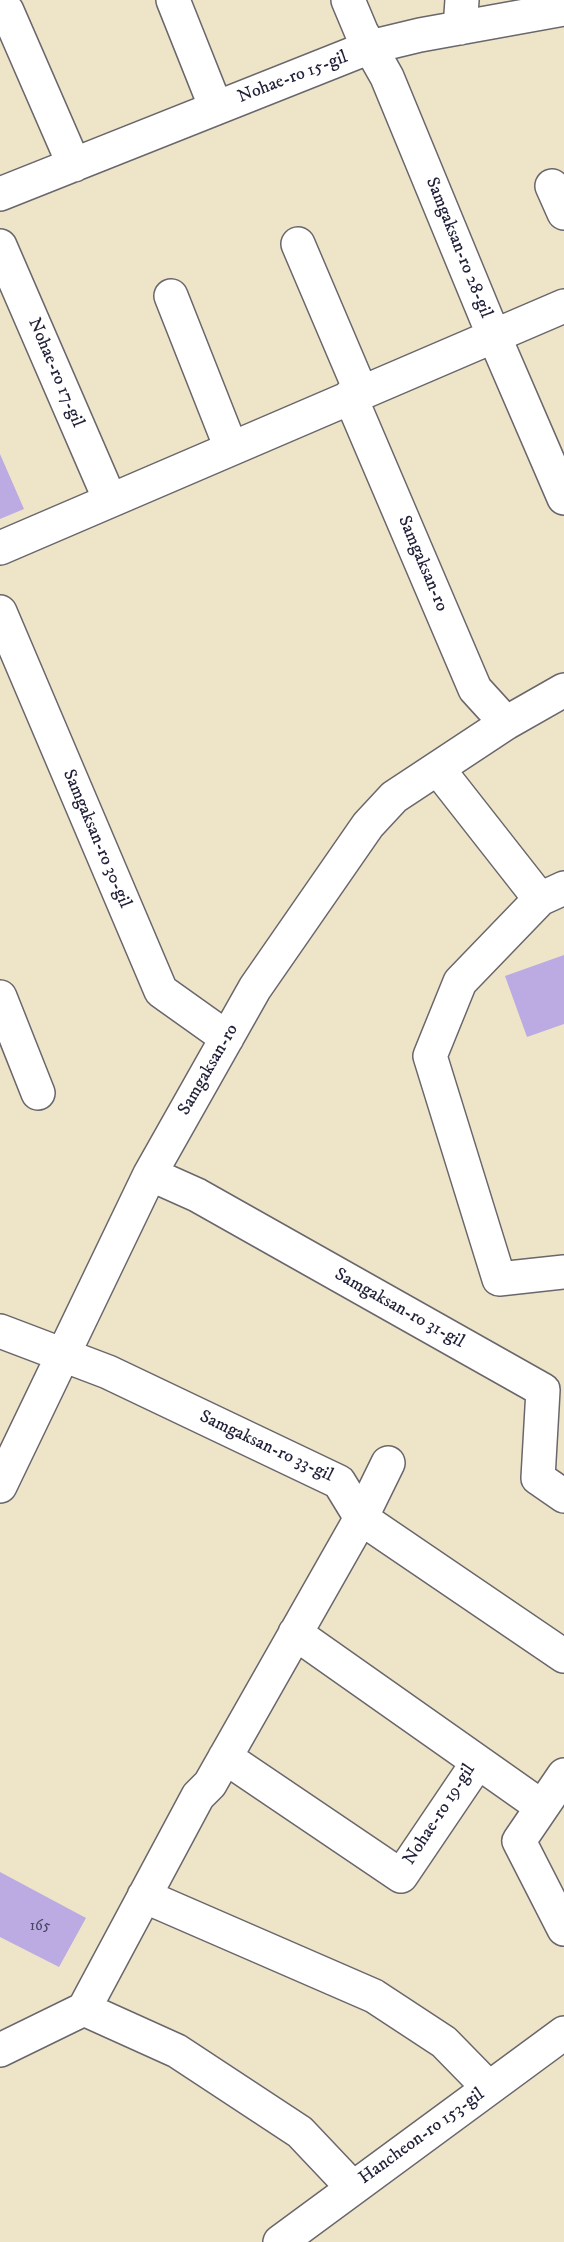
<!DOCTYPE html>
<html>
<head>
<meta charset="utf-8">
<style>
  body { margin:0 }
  canvas { display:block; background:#eee5c8 }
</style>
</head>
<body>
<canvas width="564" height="2242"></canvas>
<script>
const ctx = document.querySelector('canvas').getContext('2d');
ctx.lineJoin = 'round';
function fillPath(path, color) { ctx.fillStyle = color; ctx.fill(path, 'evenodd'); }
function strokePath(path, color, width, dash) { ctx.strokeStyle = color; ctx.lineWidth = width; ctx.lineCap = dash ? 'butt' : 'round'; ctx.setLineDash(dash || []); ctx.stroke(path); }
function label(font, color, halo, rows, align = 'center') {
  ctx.font = font + ' "IM FELL DW Pica",serif'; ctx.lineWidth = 4.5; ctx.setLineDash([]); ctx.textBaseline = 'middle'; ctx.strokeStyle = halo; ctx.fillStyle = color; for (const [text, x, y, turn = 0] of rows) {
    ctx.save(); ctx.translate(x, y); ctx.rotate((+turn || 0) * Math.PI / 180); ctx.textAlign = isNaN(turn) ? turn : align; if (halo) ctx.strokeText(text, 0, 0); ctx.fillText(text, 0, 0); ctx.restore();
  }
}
fillPath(new Path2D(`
  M0,454L24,509L0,519Z
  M564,955V1024L527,1037L505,976Z
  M0,1872L86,1918L59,1967L0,1937Z`), '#bcaae3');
const minor = new Path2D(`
  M173,0L216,108
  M348,0L361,31L387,77L488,322L564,498
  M7,11L74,165
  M460,28L462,0
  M552,186L564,213
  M0,194L370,47L420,35L564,9
  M298,244L361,392
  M0,246L110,500
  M171,296L231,448
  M350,396L475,689L506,723
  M0,548L564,306
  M0,612L161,991L227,1038
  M438,769L540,899
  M564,888L540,899L460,982L430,1056L499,1279L564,1272
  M0,997L38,1093
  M150,1174L197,1195L543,1390L538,1478L564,1496
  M0,1331L108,1372L339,1482L361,1518L564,1656
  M0,1486L150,1174L255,988L368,825L394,797L506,723L564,690
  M295,1633L542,1807
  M225,1757L401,1876L478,1762
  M564,1775L519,1841L564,1929
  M144,1896L374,1996L444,2042L489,2088
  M84,2009L177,2051L300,2132L353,2188
  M0,2050L84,2009L198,1796L210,1784L361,1518L388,1463
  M280,2242L564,2033`);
strokePath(minor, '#69666c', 36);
strokePath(minor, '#fff', 33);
label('15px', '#484465', null, [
  ["165",40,1927]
]);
label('18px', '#22223b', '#fff', [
  ["Nohae-ro 15-gil",293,78,-21],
  ["Samgaksan-ro 28-gil",458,248,68],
  ["Nohae-ro 17-gil",55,373,67],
  ["Samgaksan-ro",422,564,67],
  ["Samgaksan-ro 30-gil",96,839,67],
  ["Samgaksan-ro",209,1070,-60],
  ["Samgaksan-ro 31-gil",399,1309,29],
  ["Samgaksan-ro 33-gil",266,1447,25],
  ["Nohae-ro 19-gil",440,1815,-57],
  ["Hancheon-ro 153-gil",422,2137,-36]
]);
</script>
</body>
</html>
